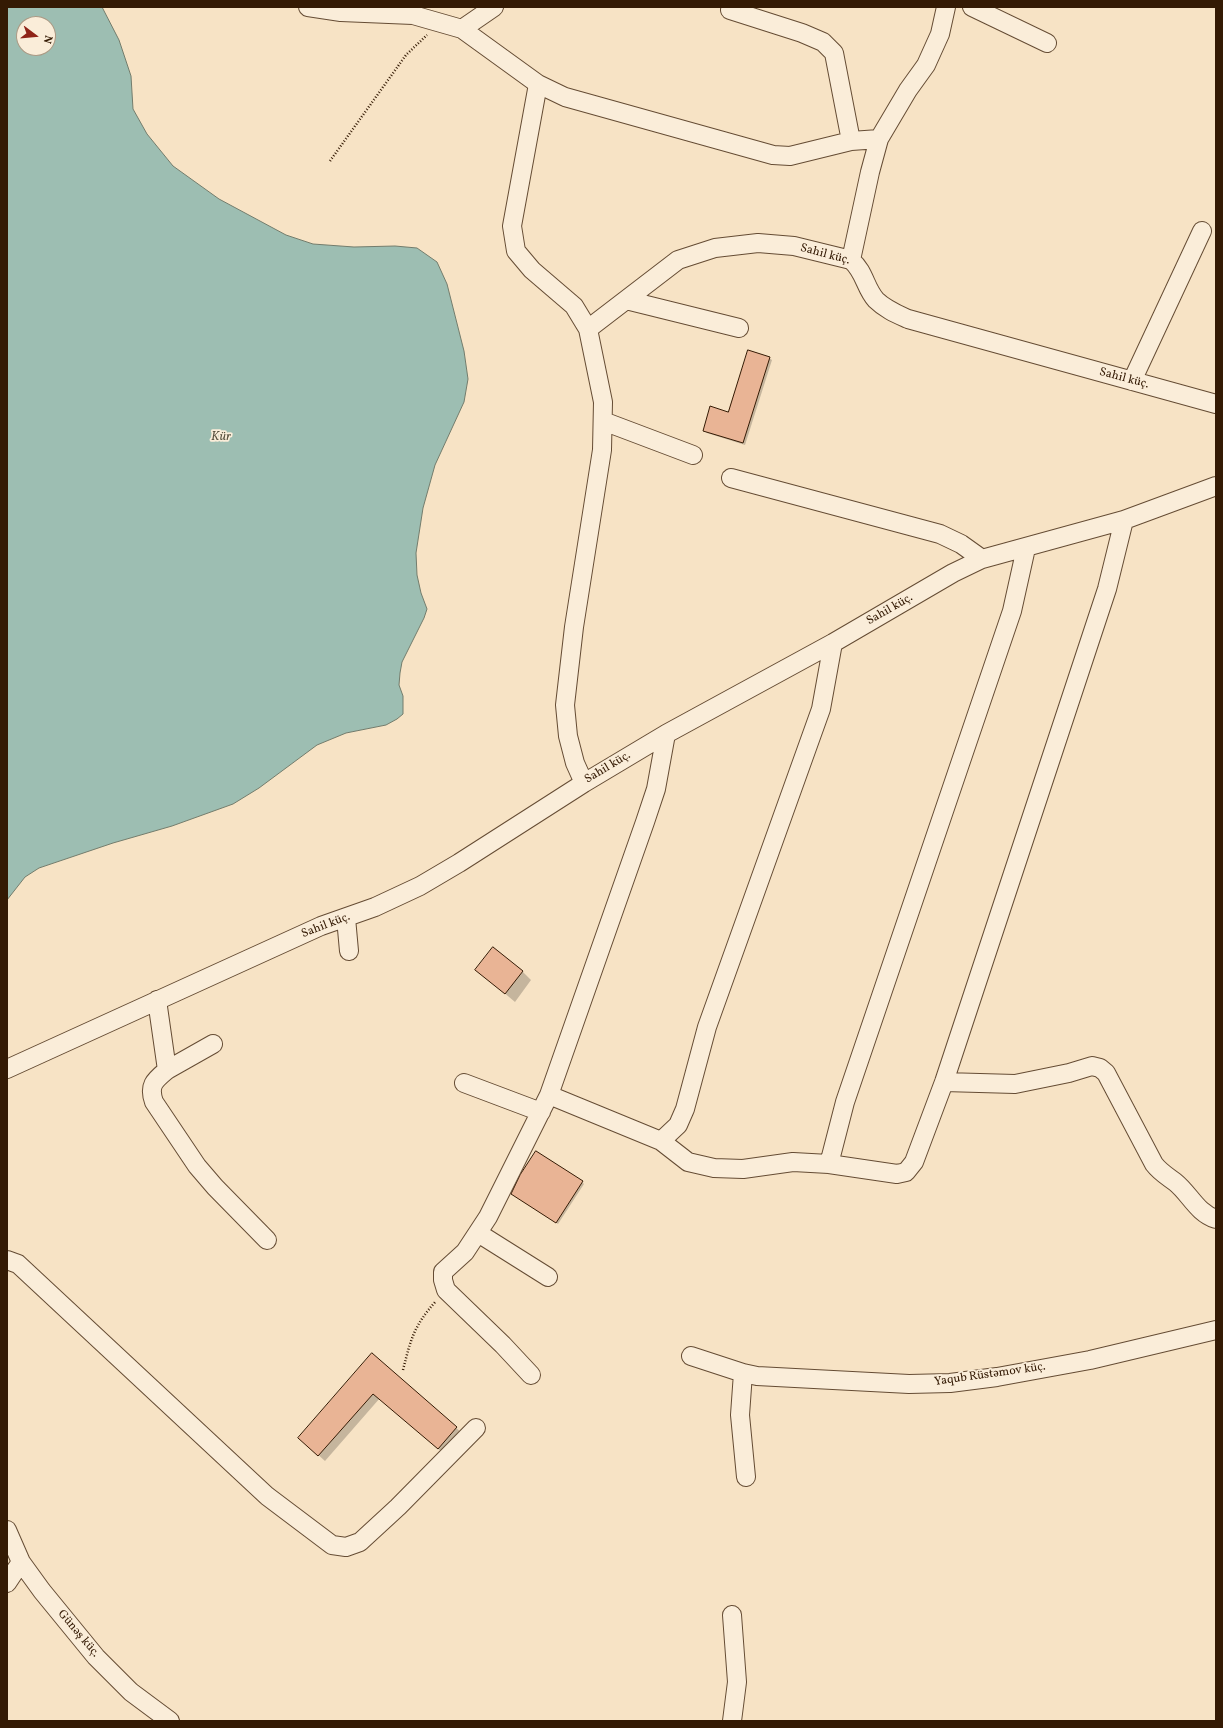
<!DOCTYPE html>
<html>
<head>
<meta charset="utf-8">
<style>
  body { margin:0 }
  #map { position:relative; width:1223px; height:1728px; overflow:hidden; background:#f7e3c5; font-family:Vollkorn,serif }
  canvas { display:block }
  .frame { position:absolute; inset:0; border:8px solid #341a04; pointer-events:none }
  .north { position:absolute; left:16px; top:16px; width:40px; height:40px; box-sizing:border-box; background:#faedd9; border:1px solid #ab9984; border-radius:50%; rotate:106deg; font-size:11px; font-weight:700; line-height:16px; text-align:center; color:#341a04 }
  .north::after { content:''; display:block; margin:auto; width:14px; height:18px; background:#8f2418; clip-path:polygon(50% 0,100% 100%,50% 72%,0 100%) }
</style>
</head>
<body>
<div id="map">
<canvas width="1223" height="1728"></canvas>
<div class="frame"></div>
<div class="north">N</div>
</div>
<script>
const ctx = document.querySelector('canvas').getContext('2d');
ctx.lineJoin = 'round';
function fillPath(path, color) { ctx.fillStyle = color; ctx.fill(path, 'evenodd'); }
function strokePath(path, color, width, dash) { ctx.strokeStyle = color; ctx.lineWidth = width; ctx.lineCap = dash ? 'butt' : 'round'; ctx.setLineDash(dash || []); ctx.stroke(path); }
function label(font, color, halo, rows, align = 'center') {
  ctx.font = font + ' Vollkorn,serif'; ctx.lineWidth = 3.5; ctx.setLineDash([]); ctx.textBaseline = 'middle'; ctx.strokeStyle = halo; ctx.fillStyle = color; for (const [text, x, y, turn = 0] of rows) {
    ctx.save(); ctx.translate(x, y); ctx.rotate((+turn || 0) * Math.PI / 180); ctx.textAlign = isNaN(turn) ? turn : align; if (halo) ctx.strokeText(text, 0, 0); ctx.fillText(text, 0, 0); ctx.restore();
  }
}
const water = new Path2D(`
  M7,7H102L119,40L131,76L133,109L147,134L173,166L219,199L286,235L313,244L354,247L395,246L417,248L437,262L447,284L464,351L468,379L464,402L435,465L423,508L416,553L417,575L421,593L427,609L424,618L402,662L400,673L399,685L403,696V714L397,719L386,725L346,733L317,745L259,788L233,804L172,826L113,843L39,868L25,877L7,900ZM24,24H48V48H24Z`);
fillPath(water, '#9dbeb2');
strokePath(water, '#737c6c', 1);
fillPath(new Path2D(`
  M769,358L772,360L745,445L707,433L704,430L729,413Z
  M477,970L522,971L531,980L515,1002Z
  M582,1182L584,1184L558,1224L515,1196Z
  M372,1355L462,1433L444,1454L380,1398L325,1461L305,1443Z`), '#0003');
const building = new Path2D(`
  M748,350L770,357L743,443L703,431L710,406L728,412Z
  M493,947L523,971L505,994L475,970Z
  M536,1151L583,1181L556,1223L511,1194L520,1175Z
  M372,1353L457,1427L438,1449L373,1394L318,1456L298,1438Z`);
fillPath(building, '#e9b495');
strokePath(building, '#341a04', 1);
const minor = new Path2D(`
  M308,7L341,12L413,15L462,29L538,84L565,97L773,155L790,156L851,141L879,139L908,90L926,65L940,34L946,7
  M972,7L1047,43
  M730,10L802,33L823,42L834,53L851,141
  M462,29L494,7
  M538,84L512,226L516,251L532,270L574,306L588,329L603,402L602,450L574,627L565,705L568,736L575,763L584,783
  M851,260L870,172L879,139
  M626,300L739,328
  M588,329L678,260L715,248L758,243L794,246L851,260C865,272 865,288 876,300C885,309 897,314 908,319L1216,404
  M1132,381L1202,231
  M603,421L693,455
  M731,478L940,534L961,544L982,559
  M346,918L349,951
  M157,1000L167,1070C155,1080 148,1085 154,1102L197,1166L215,1187L267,1240
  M7,1069L321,926L375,907L420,886L459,863L584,783L666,734L833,643L953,573L982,559L1124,520L1216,486
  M167,1070L213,1044
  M944,1082L1015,1084L1069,1073L1092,1066L1100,1068L1106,1073L1154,1164C1160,1172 1167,1176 1175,1182C1190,1194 1197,1213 1216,1219
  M464,1083L541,1112
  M549,1095L661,1141L688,1162L714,1168L743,1169L793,1162L829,1164L897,1174L906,1172L914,1162L944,1082L1107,589L1124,520
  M661,1141L678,1125L685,1109L707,1027L821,709L833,643
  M829,1164L845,1102L1012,611L1026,548
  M478,1233L548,1277
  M7,1260L18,1264L267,1496L332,1545L346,1547L360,1542L398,1507L476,1428
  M691,1356L743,1373L757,1376L909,1384L950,1383L997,1377L1090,1360L1216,1330
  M743,1373L740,1415L746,1477
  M531,1375L503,1345L446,1290L443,1280V1272L465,1252L488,1217L549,1095L645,822L656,789L666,734
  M7,1530L21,1562L42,1591L96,1657L131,1692L170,1721
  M7,1583L21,1562
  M732,1615L737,1682L732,1721`);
strokePath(minor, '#654c34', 20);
strokePath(new Path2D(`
  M330,161L406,55L427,35
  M403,1370C411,1338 414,1326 436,1301`), '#341a04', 2.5, [1, 2]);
strokePath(minor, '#faedd9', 18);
label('12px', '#341a04', '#faedd9', [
  ["Sahil küç.",825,255,15],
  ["Sahil küç.",1124,379,15],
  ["Sahil küç.",890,610,-30],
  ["Sahil küç.",608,768,-31],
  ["Sahil küç.",326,926,-21],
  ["Yaqub Rüstəmov küç.",990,1375,-8],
  ["Günəş küç.",78,1634,50]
]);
label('italic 13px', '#595341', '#faedd9', [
  ["Kür",221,438]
]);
</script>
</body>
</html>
